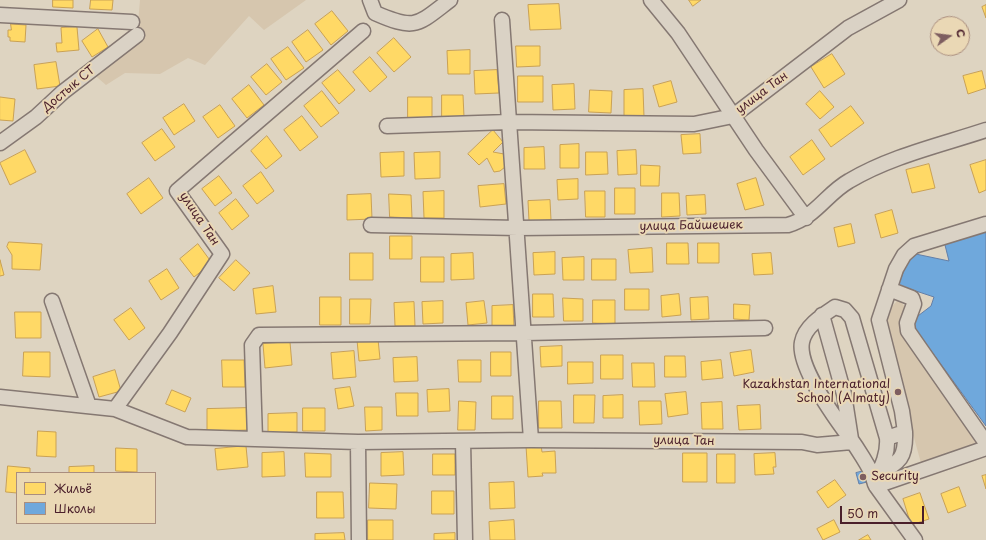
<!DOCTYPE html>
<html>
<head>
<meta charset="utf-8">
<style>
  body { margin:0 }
  #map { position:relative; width:986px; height:540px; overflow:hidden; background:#ded4c1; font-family:"Playpen Sans",sans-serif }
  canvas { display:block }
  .legend { position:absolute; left:16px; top:472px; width:140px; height:52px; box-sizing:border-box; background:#ead8b5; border:1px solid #aa8e7e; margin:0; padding:5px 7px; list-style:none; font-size:12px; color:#4a1f2b }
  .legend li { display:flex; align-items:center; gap:8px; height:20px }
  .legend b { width:20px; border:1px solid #aa8e7e }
  .north { position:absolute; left:930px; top:16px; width:40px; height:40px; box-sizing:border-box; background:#ead8b5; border:1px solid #aa8e7e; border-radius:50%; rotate:76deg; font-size:11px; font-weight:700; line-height:16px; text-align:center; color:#4a1f2b }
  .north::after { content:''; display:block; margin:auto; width:14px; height:18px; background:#7e5e60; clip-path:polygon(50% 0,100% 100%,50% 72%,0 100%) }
  .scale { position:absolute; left:840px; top:506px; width:84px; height:18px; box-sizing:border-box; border:2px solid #4a1f2b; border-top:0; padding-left:5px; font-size:12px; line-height:14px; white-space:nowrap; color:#4a1f2b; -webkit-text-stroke:3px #ead8b5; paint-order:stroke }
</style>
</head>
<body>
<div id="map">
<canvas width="986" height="540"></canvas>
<ul class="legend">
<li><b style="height:11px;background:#ffd966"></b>Жильё</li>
<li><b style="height:11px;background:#6fa8dc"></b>Школы</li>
</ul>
<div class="north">С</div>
<div class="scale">50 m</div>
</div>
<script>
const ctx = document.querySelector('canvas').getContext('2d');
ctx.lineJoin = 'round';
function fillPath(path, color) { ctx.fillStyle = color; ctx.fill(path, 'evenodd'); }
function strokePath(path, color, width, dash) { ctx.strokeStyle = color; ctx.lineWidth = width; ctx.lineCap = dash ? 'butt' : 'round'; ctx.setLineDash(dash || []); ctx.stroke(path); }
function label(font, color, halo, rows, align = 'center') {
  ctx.font = font + ' "Playpen Sans",sans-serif'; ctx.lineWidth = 4; ctx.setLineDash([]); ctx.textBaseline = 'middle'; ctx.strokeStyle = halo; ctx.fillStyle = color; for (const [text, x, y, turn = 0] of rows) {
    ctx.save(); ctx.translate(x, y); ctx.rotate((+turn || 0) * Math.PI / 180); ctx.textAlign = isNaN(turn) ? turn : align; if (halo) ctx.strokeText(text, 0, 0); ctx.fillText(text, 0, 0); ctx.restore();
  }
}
fillPath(new Path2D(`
  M140,0H306L264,30L249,16L205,65L188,58L160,74L125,73L106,85L91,72L137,35Z
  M897,301L901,302L905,307L906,314L978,442L921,463L886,337C885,322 886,312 897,301Z`), '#d6c6ae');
const homes = new Path2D(`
  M53,0H73V8L53,7Z
  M91,0H113L112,10L90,9Z
  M689,0H701L693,6Z
  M559,4L561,29L530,30L528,5Z
  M986,5V18L982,7Z
  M332,11L348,31L331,45L315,24Z
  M11,24L26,25L25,42L10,41V37H8V30H11Z
  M77,27L79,50L57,52L56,43H62L61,28Z
  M98,29L108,47L92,57L82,41Z
  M308,30L323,50L306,62L292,42Z
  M394,38L411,57L394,72L377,53Z
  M516,46H540V66L517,67Z
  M288,47L304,68L286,80L271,59Z
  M470,50V74H448L447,51Z
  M832,54L845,74L824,88L811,67Z
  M370,57L387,77L370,92L353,72Z
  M56,62L60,86L37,89L34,65Z
  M267,64L282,82L266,95L251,77Z
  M338,70L355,90L339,104L322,83Z
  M497,70L499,93L475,94L474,71Z
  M982,71L986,88L968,94L963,76Z
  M518,76H543V102H518Z
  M671,81L677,102L659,107L653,86Z
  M574,84L575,109L553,110L552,85Z
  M249,85L264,105L247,118L232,99Z
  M643,89L644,117H624V90Z
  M590,90L612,91L611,113L589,112Z
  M322,91L339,113L321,127L304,106Z
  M820,91L834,107L820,119L806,104Z
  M442,95H463L464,117L442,118Z
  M0,97L15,99L13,121L0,120Z
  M408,97H432V119H408Z
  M184,104L195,121L174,135L163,118Z
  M220,105L235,126L218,138L203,117Z
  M851,106L864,123L831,147L819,130Z
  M302,116L318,137L300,151L284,130Z
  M162,129L175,147L155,161L142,143Z
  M493,130L503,142L493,152L504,154L507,161L505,167L500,171L494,172L487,158L479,165L468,154Z
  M700,134L701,153L683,154L681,135Z
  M267,136L282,156L266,169L251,151Z
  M812,140L825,159L803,175L790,157Z
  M579,144V168H560V145Z
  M544,147L545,169H524V148Z
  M25,150L36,172L10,185L0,163Z
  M636,150L637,174L618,175L617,151Z
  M404,152V176L381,177L380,153Z
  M440,152V178L415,179L414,153Z
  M586,152H607L608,174L586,175Z
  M986,160V190L979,193L970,165Z
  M929,164L935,188L912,193L906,170Z
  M641,165L660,166L659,186H641Z
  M261,172L274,191L257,204L243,186Z
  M219,176L232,193L215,206L202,189Z
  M149,178L163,198L141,214L127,194Z
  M756,178L764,205L745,210L737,184Z
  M578,179V199L558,200L557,180Z
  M504,184L506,204L480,207L478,186Z
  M615,188H635V214H615Z
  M444,191V218H424L423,192Z
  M585,191H605V217H586Z
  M662,193H679L680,216L662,217Z
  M371,194L372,219L347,220V195Z
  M389,194L411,195L412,218L390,217Z
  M705,195L706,214L687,215L686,196Z
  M236,199L249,216L232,230L219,213Z
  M550,200L551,220L529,221L528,201Z
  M892,210L898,233L881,238L875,215Z
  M851,224L855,243L838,247L834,228Z
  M390,236H412V259H390Z
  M9,242L42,244L40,270L12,269V255L7,247Z
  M667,243H688L689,264H667Z
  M698,243H719V263H698Z
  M198,244L212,263L194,277L180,259Z
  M652,248L653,272L630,273L628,250Z
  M555,252V274L534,275L533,253Z
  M350,253H373V280H350Z
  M473,253L474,279L451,280V254Z
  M771,253L773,274L754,275L752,254Z
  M421,257H444V282H421Z
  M584,257V280H563L562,258Z
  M592,259H616V280H592Z
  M0,260L4,275L0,276Z
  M236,260L250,273L234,291L219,278Z
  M167,269L179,288L161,300L149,281Z
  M273,286L276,312L256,314L253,289Z
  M625,289H649V310H625Z
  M533,294H553L554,317H533Z
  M679,294L681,315L662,317L661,296Z
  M320,297H341V325H320Z
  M708,297L709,319L691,320L690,298Z
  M563,298L583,299V321H564Z
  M350,299H371L370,324H350Z
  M593,300H615V324L593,323Z
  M443,301V323L423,324L422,302Z
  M484,301L487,323L468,325L466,303Z
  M414,302L415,326H395L394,303Z
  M734,304L750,305L749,320L734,319Z
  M513,305L514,328H492V306Z
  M131,308L145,328L129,340L114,320Z
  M15,312H41V338H16Z
  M378,339L380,359L359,361L357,340Z
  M290,342L292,365L265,368L263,344Z
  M562,346V366L541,367L540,347Z
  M751,350L754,372L734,376L730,353Z
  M354,351L356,377L333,379L331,353Z
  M24,352H50V377L23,376Z
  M491,352H511V376H491Z
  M601,355H623V379H601Z
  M665,356H685L686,377H665Z
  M417,357L418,381L394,382L393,358Z
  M222,360H244L245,387H223Z
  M458,360H481V382H459Z
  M721,360L723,378L702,380L701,362Z
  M568,362H593V383L568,384Z
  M632,363H654L655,387H633Z
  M115,370L121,391L99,397L93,377Z
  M350,387L354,406L338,409L335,389Z
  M449,389L450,411L428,412L427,390Z
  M172,390L191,398L185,412L166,404Z
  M686,392L688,414L668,417L665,394Z
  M396,393H418V416H397Z
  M574,395H595L594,423H574Z
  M623,395V418H603V396Z
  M492,396H513V419H492Z
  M459,401L476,402L475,430H458Z
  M539,401H561L562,428H539Z
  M639,401H661L662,424L640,425Z
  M722,402L723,429H702L701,403Z
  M760,405L761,429L739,430L737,406Z
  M365,407H382V430L366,431Z
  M248,408V430L207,431V409Z
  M303,408H325V431H303Z
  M297,413V432L268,433V414Z
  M38,431L56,432V457L37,456Z
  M541,445L542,452L555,451L556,473H542L543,476L528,477L526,446Z
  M246,446L248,467L217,470L215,449Z
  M116,448L137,449V472L116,471Z
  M284,452L285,476L262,477V453Z
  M403,452L404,475L381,476V453Z
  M305,453L331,454V477H306Z
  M683,453H707V482H683Z
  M775,453L776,467H773L774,474L755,475L754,454Z
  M433,454H455V475H433Z
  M717,454H735V483H717Z
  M8,466L30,468V473H17V493L6,492Z
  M94,466V473H69V467Z
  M986,475V489L982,476Z
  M835,480L846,495L828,508L817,492Z
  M514,482L515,508L490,509L489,483Z
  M370,483L397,484L396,509L369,508Z
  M959,487L966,506L948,513L941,494Z
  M432,491H454V514H432Z
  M317,492H343L344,518H317Z
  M920,493L929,519L911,525L903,499Z
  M368,520H393V540H368Z
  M514,520L515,540H490L489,522Z
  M834,520L840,532L823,540L817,529Z
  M344,533L345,540H315V534Z
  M455,533V540H434V534Z
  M868,535L871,540H859Z`);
fillPath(homes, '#ffd966');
strokePath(homes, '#c9a154', 1);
const schools = new Path2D(`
  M986,231V426L910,322L931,306L934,297L898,285L911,253L949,261L944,241Z
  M868,470L871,481L859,484L856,473Z`);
fillPath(schools, '#6fa8dc');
strokePath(schools, '#647fa7', 1);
const minor = new Path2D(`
  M370,0L375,13C416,31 417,25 450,0
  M651,0L678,33L756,150L806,218
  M0,15L132,22
  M502,20L531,440
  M387,126L509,122L694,124L733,116L848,28L899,0
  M0,143L36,117L63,92L137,35
  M371,225L518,228L788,225C816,217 826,194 849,181C891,156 941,145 986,130
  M889,289L912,298L914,304L907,323L908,331L986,443
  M52,301L89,406
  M822,315L844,394L851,439
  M0,397L115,409L170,333L222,254L177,191L363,31
  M115,409L187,437L358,442L531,440L802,442L817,445L852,442
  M887,438L905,432L902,411L879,320L896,269L904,255L914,246L986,224
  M255,439L252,345L259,335L525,333L765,328
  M463,441L465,540
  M358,442L359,540
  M879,473C900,462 906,458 905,432
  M874,477C883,469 888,451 887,438L852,318L845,310L835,307C823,315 805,326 802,342C797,366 835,418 850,438C855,445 871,469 873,477C874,480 874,483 876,486
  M915,540L876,486L986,448`);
strokePath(minor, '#857872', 17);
strokePath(minor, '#dad2c5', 14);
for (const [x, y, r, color] of [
  [898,392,4,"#7e5e60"],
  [863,477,4,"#7e5e60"]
]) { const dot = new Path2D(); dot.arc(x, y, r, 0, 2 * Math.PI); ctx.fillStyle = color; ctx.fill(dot); strokePath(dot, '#ead8b5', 1.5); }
label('12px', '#4a1f2b', '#ead8b5', [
  ["Достык СТ",69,89,-40],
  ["улица Тан",762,93,-37],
  ["улица Тан",199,219,56],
  ["улица Байшешек",691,226,-1],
  ["улица Тан",684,441,1]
]);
label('12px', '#4a1f2b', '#ead8b5', [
  ["Kazakhstan International",890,385],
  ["School (Almaty)",890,399],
  ["Security",871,477,"left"]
], 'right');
</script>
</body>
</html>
